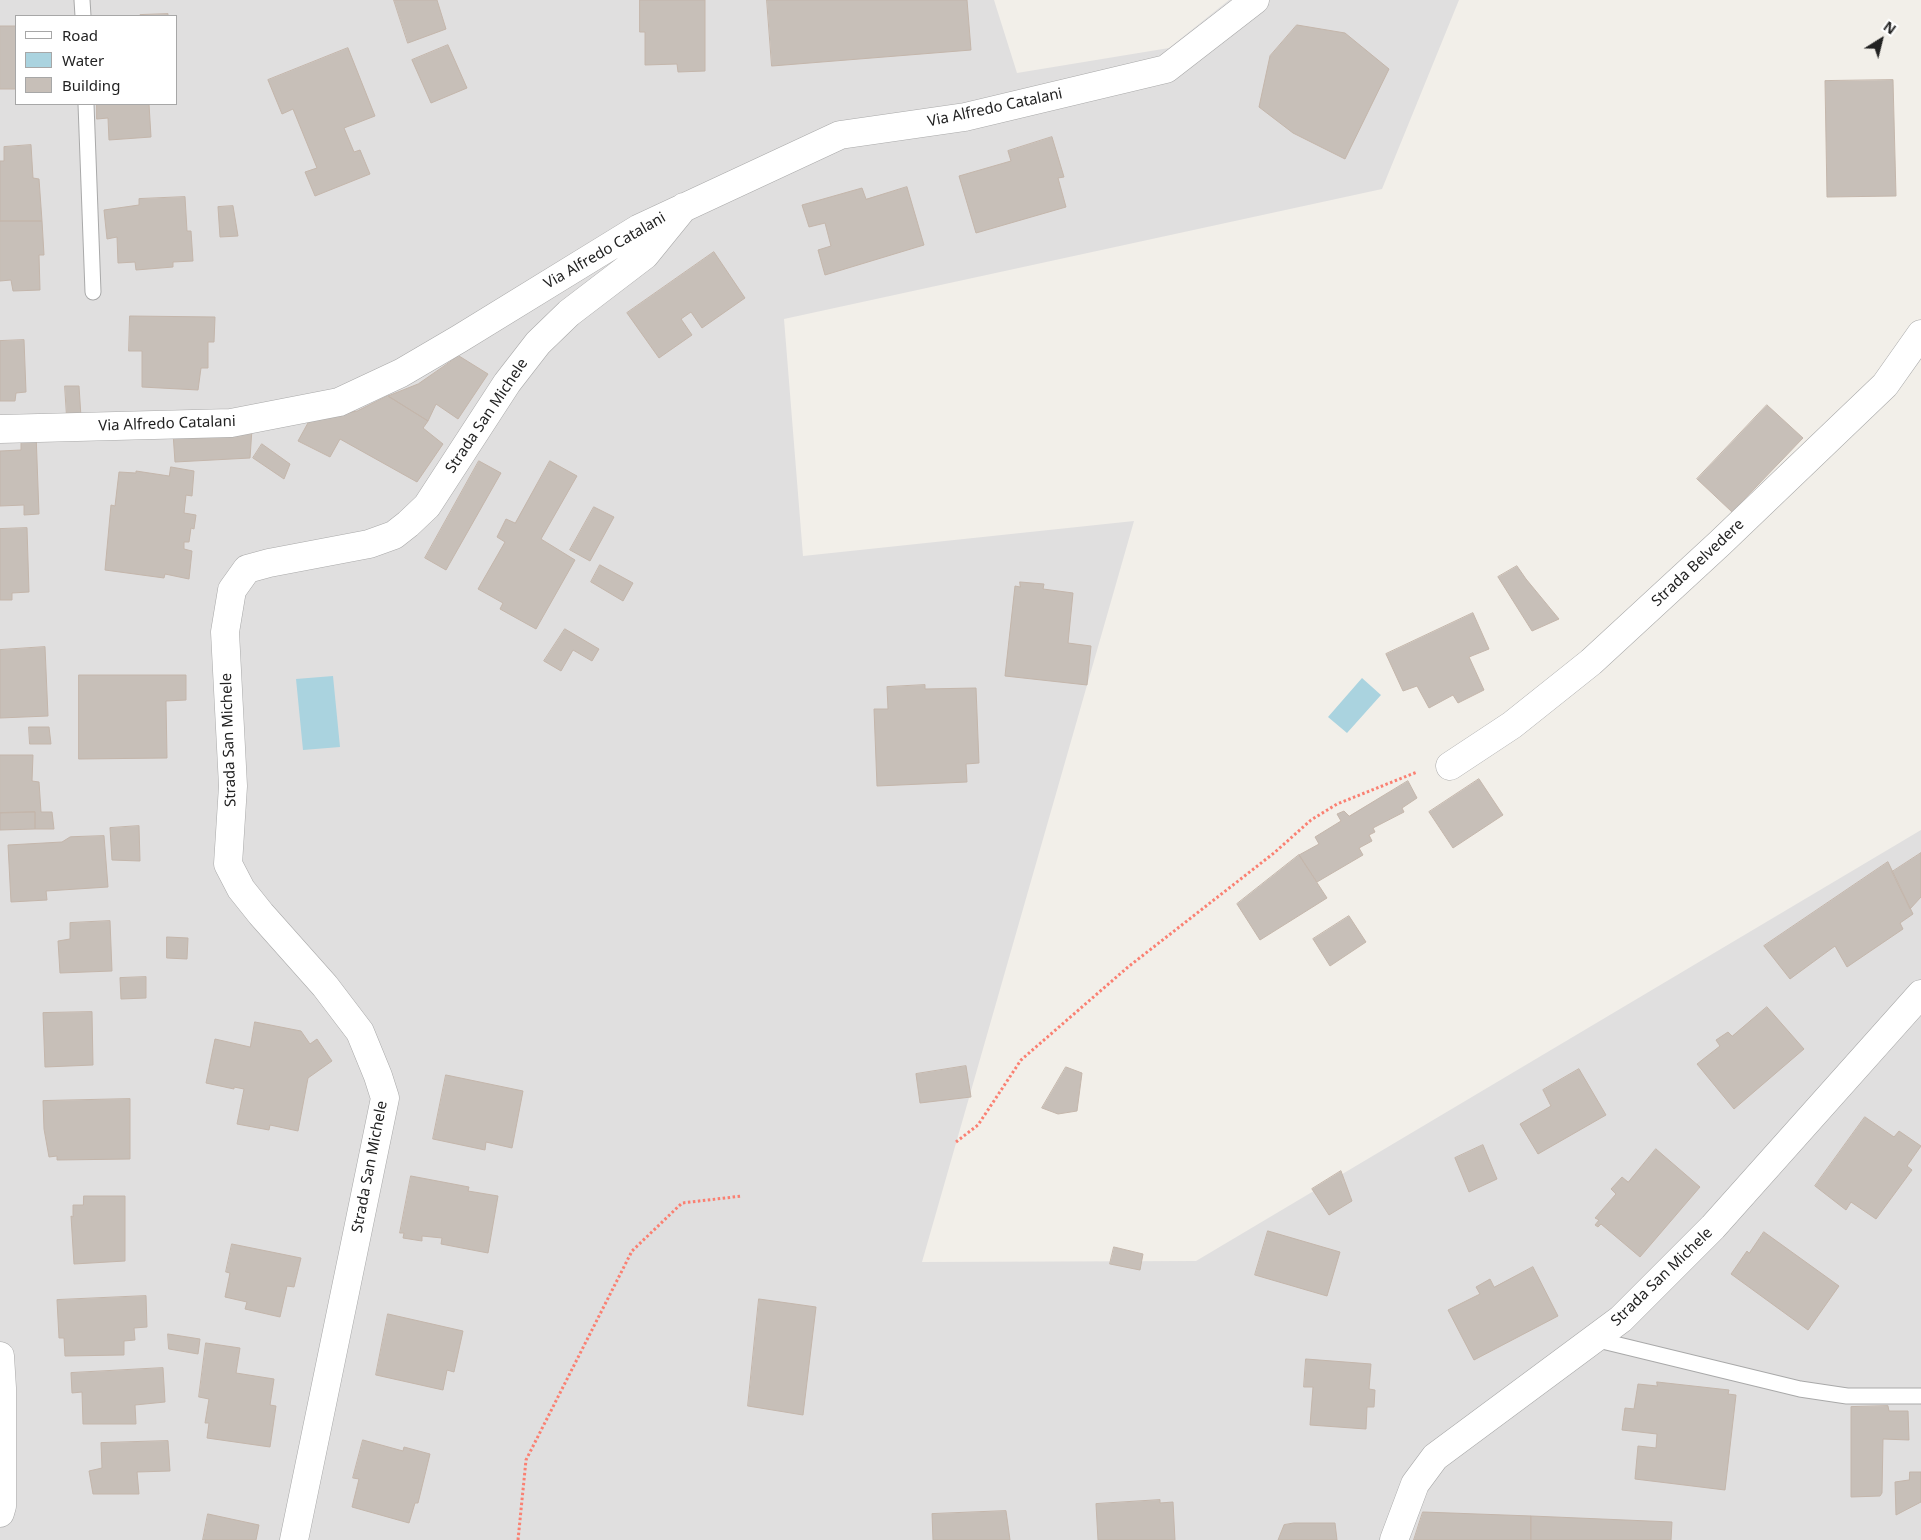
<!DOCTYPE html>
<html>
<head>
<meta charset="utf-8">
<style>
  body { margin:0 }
  #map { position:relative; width:1921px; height:1540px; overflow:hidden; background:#f2efe9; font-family:"Noto Sans",sans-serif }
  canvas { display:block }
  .legend { position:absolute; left:15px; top:15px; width:162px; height:90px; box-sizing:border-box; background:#fff; border:1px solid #a7a7a7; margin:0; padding:6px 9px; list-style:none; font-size:15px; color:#222 }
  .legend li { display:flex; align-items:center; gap:10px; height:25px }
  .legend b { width:25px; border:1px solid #a7a7a7 }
  .north { position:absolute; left:1856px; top:15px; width:50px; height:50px; -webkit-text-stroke:4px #fff; paint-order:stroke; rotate:36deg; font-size:14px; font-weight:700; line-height:20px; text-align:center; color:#222 }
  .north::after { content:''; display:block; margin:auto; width:18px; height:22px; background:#222; clip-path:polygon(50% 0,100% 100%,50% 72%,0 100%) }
</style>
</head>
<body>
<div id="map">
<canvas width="1921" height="1540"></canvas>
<ul class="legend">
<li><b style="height:6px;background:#fff"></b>Road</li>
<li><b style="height:14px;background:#aad3df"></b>Water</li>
<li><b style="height:14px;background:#c7bfb8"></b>Building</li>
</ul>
<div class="north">N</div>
</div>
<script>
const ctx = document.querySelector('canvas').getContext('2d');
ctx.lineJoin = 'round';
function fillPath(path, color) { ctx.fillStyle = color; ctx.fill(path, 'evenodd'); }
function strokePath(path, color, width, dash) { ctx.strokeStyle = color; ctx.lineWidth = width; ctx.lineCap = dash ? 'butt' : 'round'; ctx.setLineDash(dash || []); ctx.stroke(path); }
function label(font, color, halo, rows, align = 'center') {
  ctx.font = font + ' "Noto Sans",sans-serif'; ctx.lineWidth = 5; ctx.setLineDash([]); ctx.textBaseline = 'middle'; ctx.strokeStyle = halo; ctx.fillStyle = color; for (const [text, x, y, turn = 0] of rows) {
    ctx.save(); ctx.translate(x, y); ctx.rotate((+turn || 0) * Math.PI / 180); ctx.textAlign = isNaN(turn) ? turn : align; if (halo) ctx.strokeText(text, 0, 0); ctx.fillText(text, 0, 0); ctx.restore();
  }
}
fillPath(new Path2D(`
  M0,0H994L1017,73L1169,48L1229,0H1459L1382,189L784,319L803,556L1134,521L922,1262L1196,1261L1921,830V1540H0ZM16,16H176V104H16Z`), '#e0dfdf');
fillPath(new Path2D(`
  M333,676L340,747L303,750L296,679Z
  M1362,678L1381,695L1347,733L1328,717Z`), '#aad3df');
const building = new Path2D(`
  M394,0H437L446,29L408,43Z
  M640,0H705V71L678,72L677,64L645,65V32H640Z
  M767,0H967L971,50L772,66Z
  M168,14V16H140V15Z
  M1297,25L1345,33L1389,69L1345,159L1293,133L1259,107L1270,56Z
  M0,26H16V89H0Z
  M448,45L467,88L431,103L412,60Z
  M348,48L375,116L344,128L354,152L360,150L370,174L315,196L305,172L317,168L293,109L282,114L268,80Z
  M1893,80L1896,196L1827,197L1825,81Z
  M97,104H149L151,137L109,140L108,118L97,119Z
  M1052,137L1064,177L1058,178L1066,207L976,233L959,176L1011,161L1008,151Z
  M31,145L33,178L39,179L42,221H0V161H4V147Z
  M907,187L924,245L825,275L818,250L831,246L825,223L809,227L802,205L862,188L866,199Z
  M185,197L187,231H191L193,261L173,262V267L136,270L135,262L118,263L117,237L107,239L104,210L139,205V199Z
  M233,206L238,236L220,237L218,207Z
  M0,221H42L44,255H39L40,290L13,291L11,280L0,281Z
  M714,252L745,298L702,328L691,312L681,319L692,335L659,358L627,313Z
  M130,316L215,317L214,342H208V368H201L198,390L142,387V351H129Z
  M24,340L26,392L16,393L15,401H0V341Z
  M459,356L488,374L458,419L436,404L428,421L388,396L418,384Z
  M65,386H79L81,417H67Z
  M388,396L428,421L423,428L443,444L417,482L340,439L330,457L298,441L309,421L357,411Z
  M1767,405L1803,438L1732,512L1697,479Z
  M252,429L250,458L175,462L173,433Z
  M36,433L39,514L24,515V505L0,506V451L21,450V440Z
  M262,444L290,464L284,479L253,458Z
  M479,461L501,473L446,570L425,558Z
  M550,461L577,476L541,539L575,560L536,629L500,609L503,603L478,589L505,542L497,537L506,519L515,523Z
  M171,467L194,471L192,496L186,495L184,513L196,515L194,529L191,528L189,542H184V549L192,551L189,579L165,574L164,578L105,570L111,505L115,506L119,472L136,473V471L169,476Z
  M594,507L614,517L590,561L570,550Z
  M27,528L29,592L12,593V600H0V529Z
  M600,565L633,583L623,601L591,582Z
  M1517,566L1526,579L1559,619L1532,631L1498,577Z
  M1020,582L1044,584L1043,589L1073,593L1068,643L1091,646L1087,685L1005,676L1015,586L1020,587Z
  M1473,613L1489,649L1469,657L1484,690L1458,703L1453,695L1429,708L1417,686L1403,691L1386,654Z
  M565,629L599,649L592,661L573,650L561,671L544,661Z
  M45,647L48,716L0,718V650Z
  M79,675H186V700L166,701L167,758L79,759Z
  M925,685V689L976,688L979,763L966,764L967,782L877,786L874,709H888L887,687Z
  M29,727H49L51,744H30Z
  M0,755H33L32,781L39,782L41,812H52L54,829H35V812L0,813Z
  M1479,779L1503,815L1453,848L1429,812Z
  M1408,781L1417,798L1402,808L1404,812L1373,828L1375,832L1369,835L1372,841L1359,848L1363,855L1317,882L1299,855L1319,844L1315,837L1341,821L1337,814L1344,811L1349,816Z
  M35,812V829L0,830V813Z
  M139,826L140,861L112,860L110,828Z
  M104,836L108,887L46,891L47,900L11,902L8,845L62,842L70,837Z
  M1921,853V897L1910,909L1892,872Z
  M1299,855L1327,898L1260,940L1237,904Z
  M1888,862L1913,914L1900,923L1903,929L1847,967L1835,946L1790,979L1764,946Z
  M1349,916L1366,942L1330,966L1313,939Z
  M110,921L112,971L60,973L58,941L70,939V923Z
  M167,937L188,938L187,959L167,958Z
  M146,977V998L121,999L120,978Z
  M1767,1007L1804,1049L1734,1109L1697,1064L1720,1046L1716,1040L1728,1032L1732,1036Z
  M92,1012L93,1065L45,1067L43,1013Z
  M255,1022L301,1031L310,1044L317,1039L332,1061L308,1078L298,1131L270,1125L269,1130L237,1124L244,1089L234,1087V1089L206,1083L215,1039L250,1047Z
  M966,1066L971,1097L920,1103L916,1074Z
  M1066,1067L1082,1073L1077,1111L1058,1114L1042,1108Z
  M1579,1069L1606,1115L1538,1154L1520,1124L1551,1106L1543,1090Z
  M446,1075L523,1091L512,1148L486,1142L485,1150L433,1139Z
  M130,1099V1159L57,1160V1156L49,1157L44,1129L43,1101Z
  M1865,1117L1894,1137L1899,1131L1921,1146L1907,1166L1912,1170L1876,1219L1851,1202L1846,1210L1815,1186Z
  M1483,1145L1497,1179L1469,1192L1455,1158Z
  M1656,1149L1700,1187L1640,1257L1601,1224L1598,1227L1595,1225L1599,1220L1595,1218L1616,1194L1611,1189L1622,1177L1628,1182Z
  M1341,1171L1352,1201L1329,1215L1312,1189Z
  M411,1176L469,1187L468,1191L498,1196L488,1253L441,1244L442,1238L422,1236V1241L403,1238L404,1233H400Z
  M84,1196H125V1261L74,1264L71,1216L73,1217V1205H83Z
  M1268,1231L1340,1252L1327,1296L1255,1275Z
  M1764,1232L1839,1286L1808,1330L1731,1274L1747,1251L1749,1253Z
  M232,1244L301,1258L294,1287L287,1286L280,1317L245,1309L247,1302L225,1297L230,1273L226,1272Z
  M1114,1247L1143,1254L1140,1270L1110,1264Z
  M1533,1267L1558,1316L1474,1360L1448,1310L1480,1294L1476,1287L1490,1279L1494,1287Z
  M146,1296L147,1327L134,1328L135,1340L124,1341V1355L65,1356L64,1338H59L57,1300Z
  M759,1299L816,1307L803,1415L748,1406Z
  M388,1314L463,1331L454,1372L447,1370L443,1390L376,1375Z
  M168,1334L200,1339L198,1354L169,1349Z
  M206,1343L240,1348L236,1373L274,1379L270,1405L276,1406L270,1447L207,1438L209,1423H205L209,1399L199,1397Z
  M1306,1359L1371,1364L1369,1389L1375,1390L1374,1407H1367L1366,1429L1310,1425L1313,1387H1304Z
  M163,1368L165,1402L135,1405L136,1424H83L82,1392L72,1393L71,1373Z
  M1657,1382L1729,1390L1728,1394L1736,1395L1725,1490L1635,1479L1638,1446L1656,1448L1657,1434L1622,1430L1625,1408L1634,1409L1638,1384L1657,1386Z
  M1888,1406L1889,1411H1908L1909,1440L1883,1439L1882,1493L1880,1496L1851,1497V1407Z
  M363,1440L403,1451L404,1447L430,1454L418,1503H415L409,1523L352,1507L359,1479L353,1478Z
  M168,1441L170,1471L137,1472L139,1494H93L89,1471L102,1468L101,1443Z
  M1910,1472H1921V1502L1896,1515L1895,1482L1909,1480Z
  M1160,1500V1503L1173,1502L1175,1540H1098L1096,1504Z
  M1006,1511L1010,1540H933L932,1514Z
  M1423,1512L1531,1516V1540H1414Z
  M208,1514L259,1525L256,1540H203Z
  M1531,1516L1672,1522L1671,1540H1531Z
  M1294,1523H1335L1337,1540H1278L1284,1525Z`);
fillPath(building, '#c7bfb8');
strokePath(building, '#c4b6ab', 1);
const lane = new Path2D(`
  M82,0L83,16
  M86,104L93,292
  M1594,1339L1800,1389L1847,1396H1921`);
const street = new Path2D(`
  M0,429L231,423L339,402L401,373L459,339L638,229L840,135L965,117L1166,69L1255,0
  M1450,766L1512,725L1591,662L1720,543L1885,385L1921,334
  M0,1356L2,1388V1506L0,1513
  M294,1540L385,1098L378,1076L360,1032L325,986L261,914L241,889L228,864L233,786L225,632L232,590L247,569L269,563L369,544L394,535L408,524L427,506L507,383L538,343L569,313L645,255L684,207
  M1394,1540L1415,1484L1435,1457L1621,1319L1713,1227L1921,994`);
strokePath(lane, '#a9a9a9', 17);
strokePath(street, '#a9a9a9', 29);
strokePath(new Path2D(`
  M956,1142L978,1125L1021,1060L1128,967L1274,853L1311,820L1337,804L1417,772
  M518,1540L526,1460L632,1251L682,1203L742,1196`), '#fa8072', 3, [2.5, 2.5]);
strokePath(lane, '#fff', 15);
strokePath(street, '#fff', 28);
label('15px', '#222', '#fff', [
  ["Via Alfredo Catalani",995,108,-12],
  ["Via Alfredo Catalani",605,251,-30],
  ["Strada San Michele",487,416,-56],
  ["Via Alfredo Catalani",167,424,-2],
  ["Strada Belvedere",1698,563,-43],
  ["Strada San Michele",229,740,-92],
  ["Strada San Michele",370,1167,-79],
  ["Strada San Michele",1662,1277,-44]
]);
</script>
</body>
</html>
